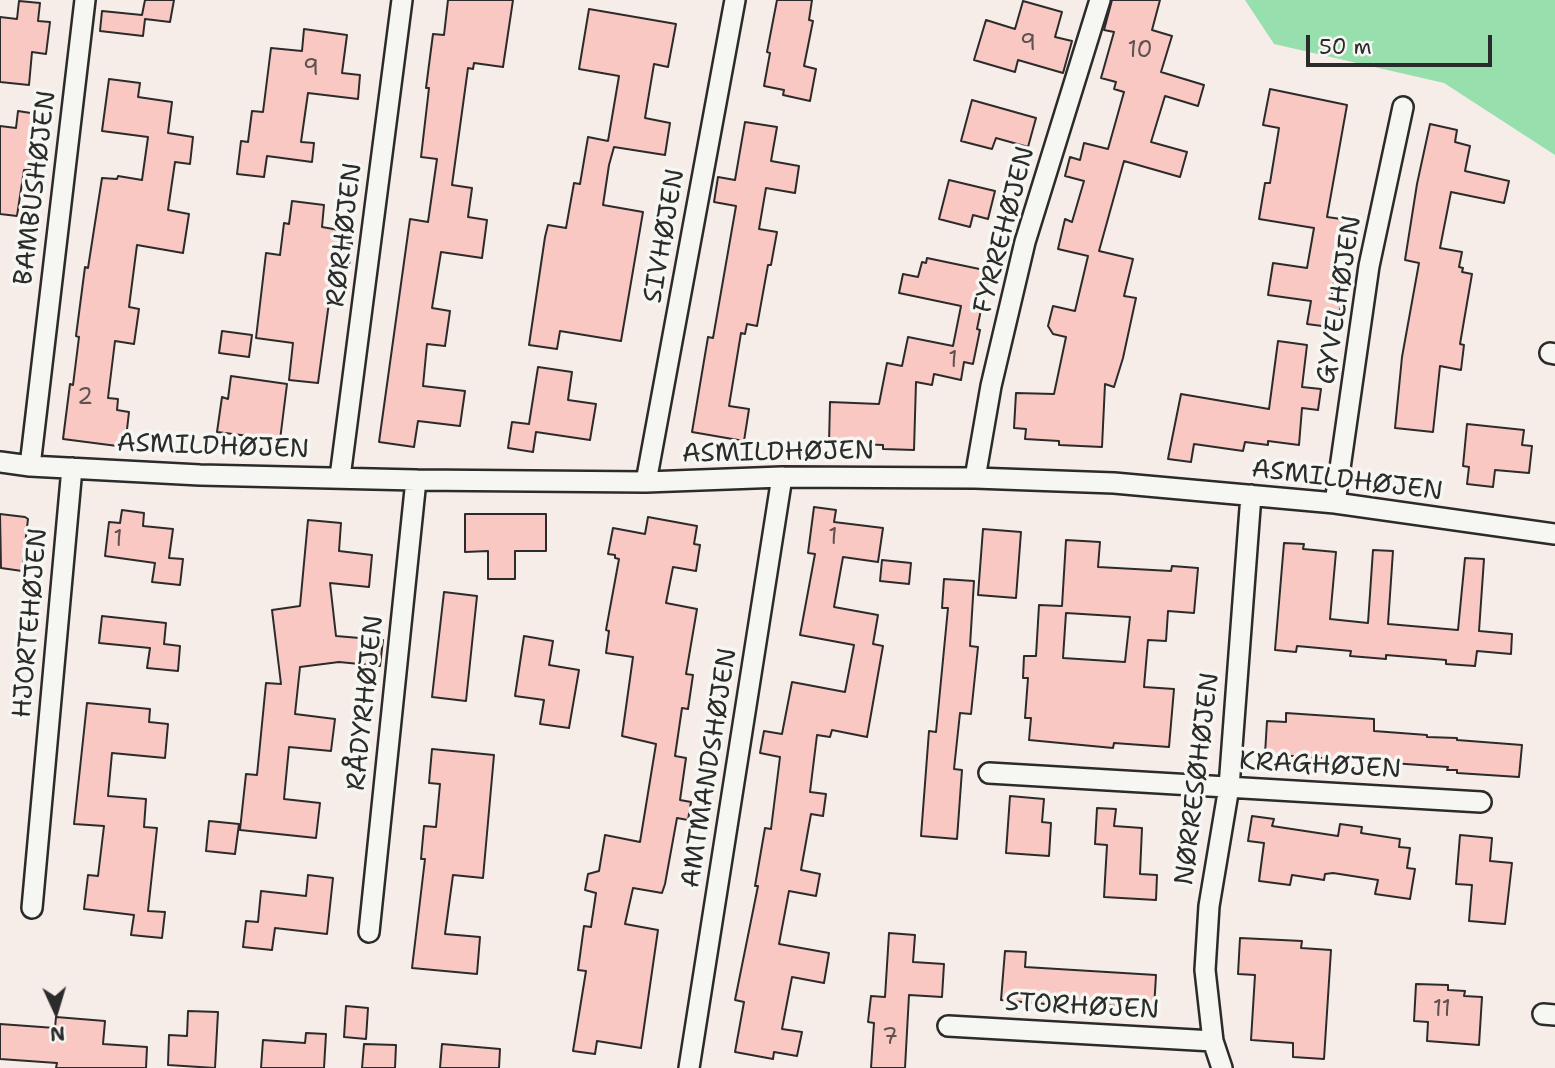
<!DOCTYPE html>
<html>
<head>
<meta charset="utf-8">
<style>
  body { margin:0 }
  #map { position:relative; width:1555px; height:1068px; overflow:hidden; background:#f7ede8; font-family:"Shantell Sans",sans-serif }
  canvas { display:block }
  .north { position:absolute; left:21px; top:977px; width:70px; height:70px; -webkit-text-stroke:5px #f6f6f2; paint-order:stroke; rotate:176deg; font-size:19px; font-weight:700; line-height:28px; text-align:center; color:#2b2b2b }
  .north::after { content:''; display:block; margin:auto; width:24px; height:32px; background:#2b2b2b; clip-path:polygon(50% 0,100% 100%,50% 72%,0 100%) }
  .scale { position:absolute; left:1306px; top:35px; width:186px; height:32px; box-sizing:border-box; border:4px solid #2b2b2b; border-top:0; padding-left:9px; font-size:21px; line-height:24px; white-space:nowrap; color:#2b2b2b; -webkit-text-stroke:5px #f6f6f2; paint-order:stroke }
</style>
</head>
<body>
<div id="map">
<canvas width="1555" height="1068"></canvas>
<div class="north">N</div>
<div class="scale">50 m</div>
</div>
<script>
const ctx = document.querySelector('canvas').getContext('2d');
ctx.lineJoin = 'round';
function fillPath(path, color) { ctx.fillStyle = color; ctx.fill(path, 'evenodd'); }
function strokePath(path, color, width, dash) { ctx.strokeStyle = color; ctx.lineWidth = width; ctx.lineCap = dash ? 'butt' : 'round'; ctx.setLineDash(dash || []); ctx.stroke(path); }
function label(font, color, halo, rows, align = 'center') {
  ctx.font = font + ' "Shantell Sans",sans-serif'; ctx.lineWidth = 7; ctx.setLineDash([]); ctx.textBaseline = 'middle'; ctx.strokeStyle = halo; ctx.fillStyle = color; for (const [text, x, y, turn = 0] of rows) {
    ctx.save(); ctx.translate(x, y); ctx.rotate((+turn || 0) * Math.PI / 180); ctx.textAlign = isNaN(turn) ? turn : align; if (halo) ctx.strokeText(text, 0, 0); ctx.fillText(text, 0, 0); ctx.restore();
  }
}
fillPath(new Path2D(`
  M1245,0H1555V155L1444,83L1274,44Z`), '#97e0ae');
const building = new Path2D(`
  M145,0H174L170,22L145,19L143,36L100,31L102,11L142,15Z
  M448,0H513L503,67L474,63L473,69L468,68L452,185L472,188L468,217L487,220L482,258L441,252L432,308L450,311L445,346L427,344L423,386L465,391L460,426L418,421L414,447L379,442L410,219L428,222L437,159L421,157L429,88H426L433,34L444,35Z
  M777,0H812L809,20L813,21L804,66L816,69L810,101L783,95L784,90L764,86L770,53L767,52Z
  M1112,0H1160L1152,30L1172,36L1161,72L1204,85L1198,106L1165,96L1151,142L1187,152L1180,177L1124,161L1099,251L1133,259L1124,296L1136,298L1123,358L1114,387L1105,384L1102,447L1059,445V441L1025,439L1026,429L1014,428L1016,393L1054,394L1066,337L1053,334L1048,326L1053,306L1075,311L1088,256L1058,249L1065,219L1072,222L1084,181L1065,176L1070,157L1080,160L1084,143L1108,149L1124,92L1114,89L1116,82L1101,78L1114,32L1104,30Z
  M19,1L40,3L38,21L50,22L46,54L32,52L29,85L0,82V17L17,19Z
  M1023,1L1062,12L1055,37L1072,41L1063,73L1018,60L1015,72L974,60L986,20L1015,29Z
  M589,9L676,24L668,67L654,64L645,118L670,123L665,155L614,147L609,165L603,205L643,212L621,341L560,331L557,349L529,345L545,237L548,225L566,228L574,183L580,184L588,137L608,141L619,76L579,69Z
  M304,29L347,35L342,73L360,75L358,99L308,93L301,142L314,143L312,162L267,156L264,177L237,174L241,141L248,142L252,111L263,112L271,48L302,51Z
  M109,79L140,83L138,97L172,102L168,133L193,137L190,164L175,162L168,210L189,214L183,253L137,245L129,307L139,309L134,344L115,341L108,398L118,399L117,410L129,412L125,447L63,439L70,384L73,385L79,337L76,336L85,267L88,268L102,178L117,179L118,176L142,180L148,137L102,131Z
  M1270,89L1347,105L1327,217L1355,221L1351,243L1340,241L1331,301L1341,303L1337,328L1307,324L1311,301L1268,295L1273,263L1307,268L1314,228L1259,219L1265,183H1270L1279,128L1263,125Z
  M972,100L1036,118L1028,147L996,138L992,149L961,141Z
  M18,111L37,114L31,170H24L17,216L0,214V126L16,128Z
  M745,122L777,127L771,161L799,166L795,193L766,188L759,229L777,232L771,265H768L757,326L747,324L745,334L741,333L729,406L749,409L744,441L692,432L708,337L713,338L736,206L714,202L718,177L735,180Z
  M1430,124L1457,130L1455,142L1470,146L1465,171L1509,181L1504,203L1451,192L1440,248L1462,252L1459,267L1463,268L1462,272L1472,274L1460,344L1464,345L1461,370L1440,366L1433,432L1395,428L1402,357L1419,263L1405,260L1417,184Z
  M949,180L995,191L988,219L973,215L970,227L939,219Z
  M292,201L324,205L322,227L339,230L338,242L352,243L349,265L335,263L334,266L318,383L289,380L293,343L256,338L266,253L280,255L284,223L289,224Z
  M927,258L989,271L977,329L980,330L973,364L964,362L961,380L934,374L932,385L916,382L914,450L883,449V445L829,443L830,402L879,404L887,363L902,366L908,337L953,346L961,306L899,293L903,274L918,277L922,262L926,263Z
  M222,331L252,335L249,357L219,353Z
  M1278,341L1307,345L1302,387L1321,389L1318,410L1302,408L1299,445L1268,441V445L1245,442L1243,451L1194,444L1191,462L1168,459L1181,394L1269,409Z
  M538,367L572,372L568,400L596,404L590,440L536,432L533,452L508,448L512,422L529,424Z
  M231,376L287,384L280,440L217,432L222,397L228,399Z
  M1467,424L1524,430L1522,445L1532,446L1529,473L1495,470L1493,487L1467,484L1469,467L1463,466Z
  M814,507L836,510L834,522L883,528L878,562L843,557L834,607L878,615L873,644L883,646L867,737L832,730L830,737L817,735L810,792L826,794L823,816L811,814L801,870L820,874L816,896L789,891L779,944L829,953L824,983L792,977L782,1029L802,1032L797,1056L774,1052L773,1059L735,1052L744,1002L735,1000L758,886H755L765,828L771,829L780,757L760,753L764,731L782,734L792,682L845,692L854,645L800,635L815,554L808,553Z
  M122,510L144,513L143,526L173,529L169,558L183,559L180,585L152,582L155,563L105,556L109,522L120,523Z
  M0,514L25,517L28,519L22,571L1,568Z
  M465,514H546V551H515V579H488V551L465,552Z
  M648,517L697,526L694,544L700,545L696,571L673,567L666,603L697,609L686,674L693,675L688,709L682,708L675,756L686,758L680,800L691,802L688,820L677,818L665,884L662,893L633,888L625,924L658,930L641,1048L597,1041L595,1054L573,1051L586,971L578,970L584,926L591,927L596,893L585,890L588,874L599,871L605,835L640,842L656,744L622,736L633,657L606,653L609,631L606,630L619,559L615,558V555L608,554L613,528L645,534Z
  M308,520L341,523L339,551L372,555L369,587L330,583L336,636L383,640L380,666L339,662L300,667L295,714L335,719L331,751L289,747L284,799L320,803L316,838L240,830L246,774L257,775L266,683L281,684L272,610L300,606Z
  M983,529L1021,532L1016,598L978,595Z
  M1066,540L1100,542L1098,567L1171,571L1172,566L1198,568L1194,613L1168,611L1166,641L1148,640L1144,687L1174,689L1169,747L1114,743L1113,748L1029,740L1031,718H1025L1028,678H1023L1024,656H1036L1039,605L1062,606ZM1066,613L1130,617L1125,662L1063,658Z
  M1284,543L1304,544L1303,549L1336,552L1330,619L1368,623L1373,550L1393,551L1388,624L1458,630L1465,558L1484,559L1479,631L1512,634L1511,654L1477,651L1475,666L1446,664V660L1386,655V659L1350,656L1351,651L1297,646L1296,652L1275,650Z
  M882,560L911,563L909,584L880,581Z
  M944,579L974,581L970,646L978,647L971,714L960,713L954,769L962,770L957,839L921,836L929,731L936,732L948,608H942Z
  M444,592L477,596L466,701L432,697Z
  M102,616L166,623L164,644L180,646L178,671L147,668L150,648L99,643Z
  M524,636L553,641L549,665L579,670L569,728L540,724L544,700L515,696Z
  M87,703L150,709L149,722L168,724L165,758L112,753L108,796L146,799L144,827L157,828L148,911L165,912L162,938L131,935L134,915L84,909L88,875L98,876L104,826L74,824Z
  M1286,713L1374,719V731L1427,735V737L1457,738V740L1522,745L1519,777L1457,773V770H1447L1448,767L1265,754L1267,721L1286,722Z
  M432,749L494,755L483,878L453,875L445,934L480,937L477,974L412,968L425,859H421L424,826L436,827L440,784L429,783Z
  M1010,796L1044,799L1042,822L1051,823L1049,856L1006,853Z
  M1097,808L1116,809L1114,826L1142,828L1140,874L1157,875L1156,900L1104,897L1107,845L1095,844Z
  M1252,816L1274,819L1272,826L1338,836L1340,824L1362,827L1361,833L1400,839L1399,847L1410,848L1407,868L1415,869L1410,899L1375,894L1378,880L1333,873L1325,874L1324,880L1292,875L1290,885L1259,881L1264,843L1248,841Z
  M209,821L239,824L235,854L206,851Z
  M1460,835L1492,838L1490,861L1512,863L1505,924L1469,921L1472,885L1456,884Z
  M308,875L333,878L327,934L275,928L272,950L243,947L246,921L258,922L261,891L306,896Z
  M889,933L915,935L913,962L944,964L942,997L909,995L905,1068H871L874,1023L868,1022L871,996L885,997Z
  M1240,938L1302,941L1301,948L1331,950L1324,1059L1293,1057V1043L1251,1040L1255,975L1238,974Z
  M1005,951L1026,952L1025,967L1156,975L1154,1009L1069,1002L1057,1001V1005L1001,1000Z
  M1416,984L1448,985V990L1465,991L1464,996L1482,997L1479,1045L1427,1041L1428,1022L1414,1021Z
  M346,1006L368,1008L366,1039L344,1037Z
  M188,1011L218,1012L215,1068L168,1065L169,1035L187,1036Z
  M56,1017L105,1021L103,1044L147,1047L146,1068H56L57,1063L0,1059V1024L55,1028Z
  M306,1033L326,1034L324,1068H261L263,1040L305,1043Z
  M364,1044L396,1045L395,1068H362Z
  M442,1044L500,1049L499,1068H440Z`);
fillPath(building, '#f9c8c2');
strokePath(building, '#2b2b2b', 2);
const street = new Path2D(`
  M1550,353L1555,354
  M0,462L30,466L200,475L416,480L646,482L782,477L975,478L1114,483L1335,503L1555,534
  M30,466L85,0
  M340,477L402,0
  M975,478L991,386L1025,242L1100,0
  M646,482L735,0
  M1335,503L1369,266L1403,107
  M989,773L1481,802
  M32,908L72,468
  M369,932L416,480
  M1543,1014L1555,1015
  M948,1026L1213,1041
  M689,1068L782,477
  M1222,1068L1213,1041L1205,970L1209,906L1229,787L1251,495`);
strokePath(street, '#2b2b2b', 24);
strokePath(street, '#f6f6f2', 19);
label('23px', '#5e5251', null, [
  ["9",1028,44],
  ["10",1140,51],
  ["9",311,69],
  ["1",953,361],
  ["2",85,398],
  ["1",833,538],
  ["1",118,540],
  ["11",1442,1010],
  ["7",890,1038]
]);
label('26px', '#2b2b2b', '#f6f6f2', [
  ["BAMBUSHØJEN",36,188,-83],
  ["FYRREHØJEN",1005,230,-75],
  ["RØRHØJEN",345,235,-83],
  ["SIVHØJEN",665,236,-80],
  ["GYVELHØJEN",1340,300,-81],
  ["ASMILDHØJEN",213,447,2],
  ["ASMILDHØJEN",778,453,-1],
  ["ASMILDHØJEN",1347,481,7],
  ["HJORTEHØJEN",31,623,-85],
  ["RÅDYRHØJEN",366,703,-84],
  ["KRAGHØJEN",1320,766,3],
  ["AMTMANDSHØJEN",710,768,-81],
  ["NØRRESØHØJEN",1198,779,-83],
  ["STORHØJEN",1082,1007,3]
]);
</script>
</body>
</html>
